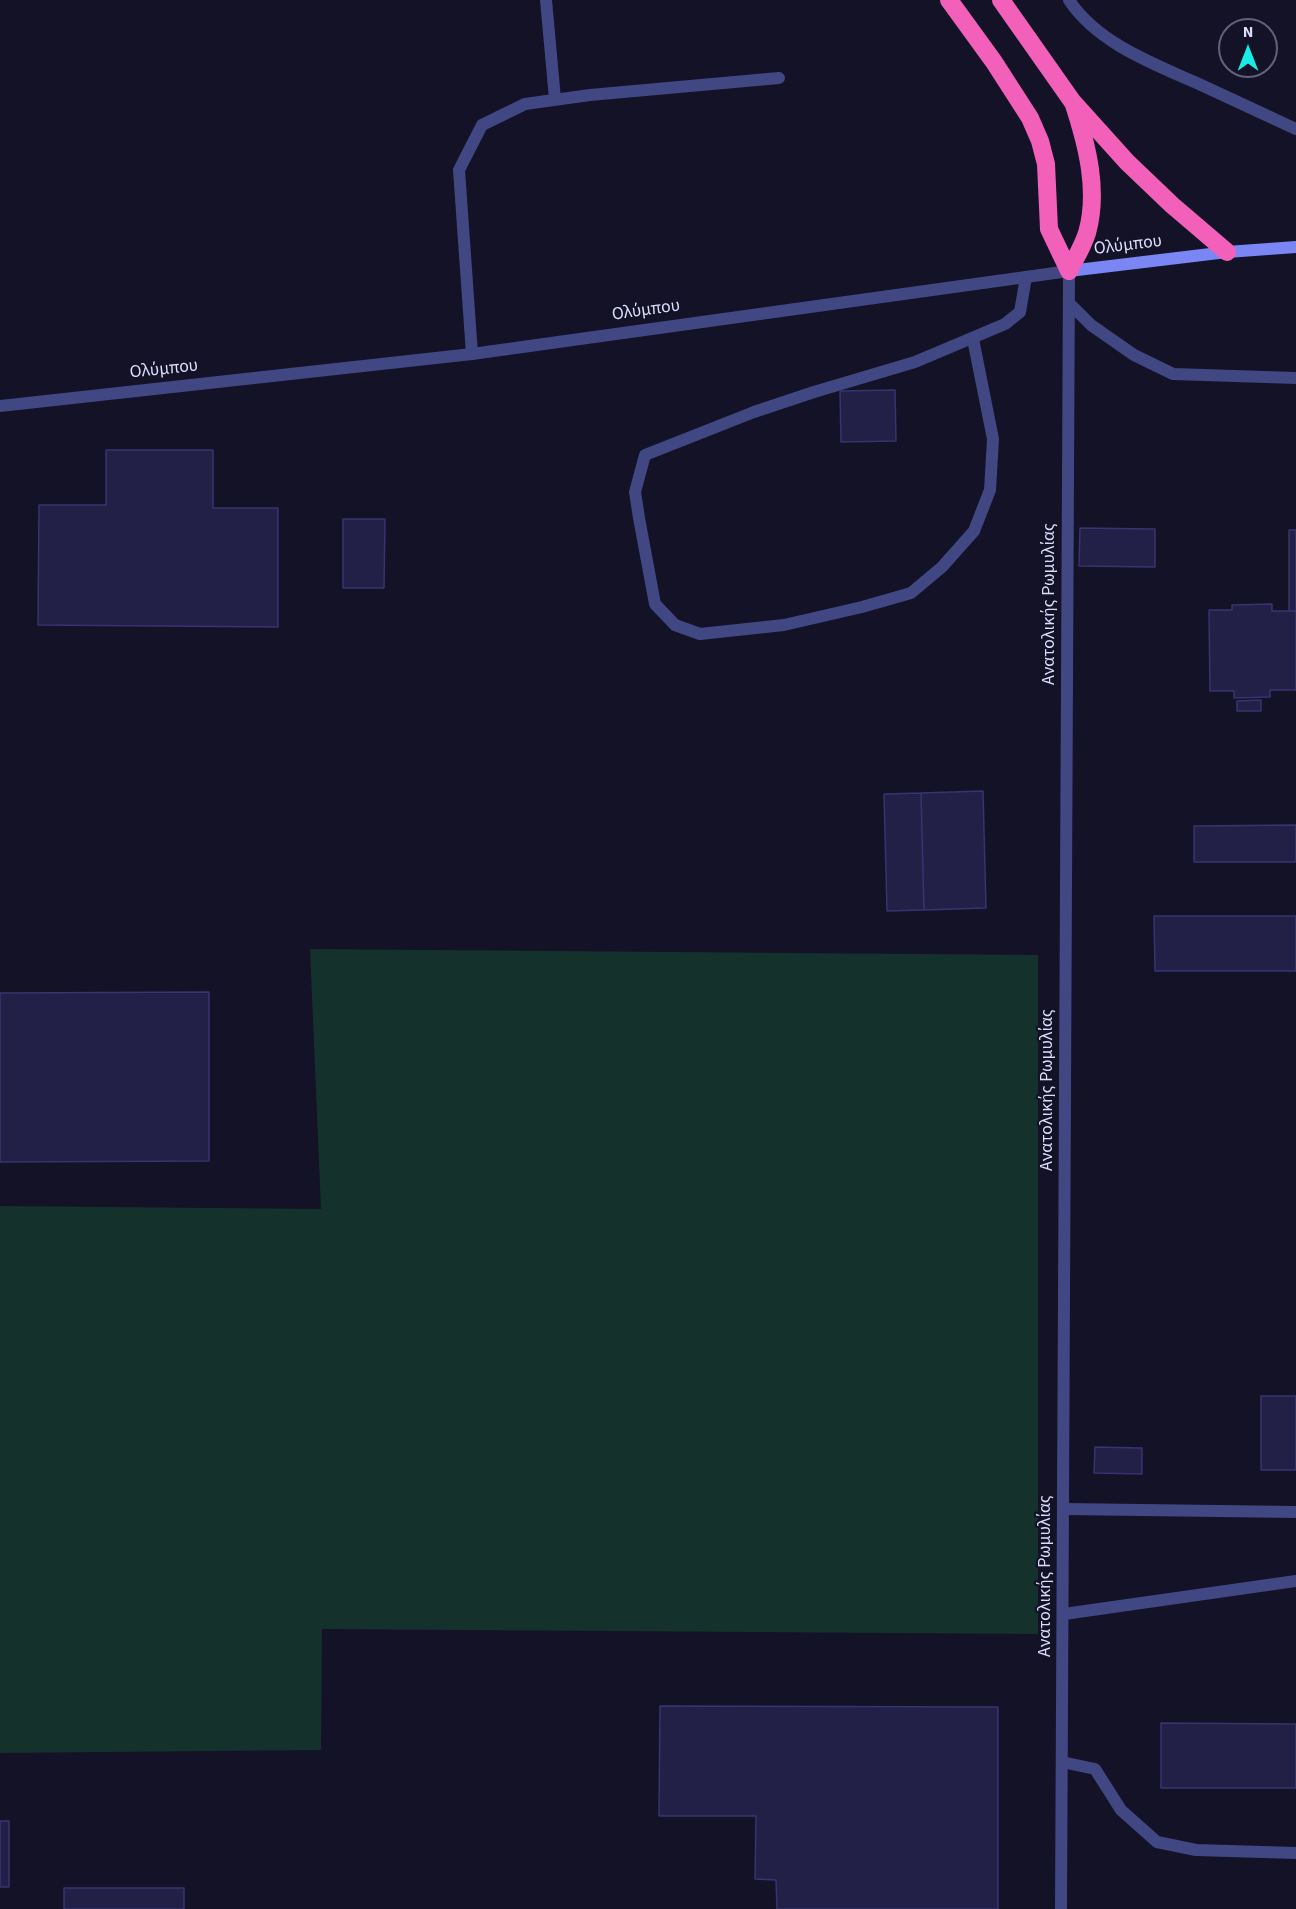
<!DOCTYPE html>
<html>
<head>
<meta charset="utf-8">
<style>
  body { margin:0 }
  #map { position:relative; width:1296px; height:1909px; overflow:hidden; background:#131227; font-family:"Source Sans 3",sans-serif }
  canvas { display:block }
  .north { position:absolute; left:1218px; top:18px; width:60px; height:60px; box-sizing:border-box; background:#131227; border:2px solid #63627c; border-radius:50%; rotate:0deg; font-size:16px; font-weight:700; line-height:24px; text-align:center; color:#dbdbfc }
  .north::after { content:''; display:block; margin:auto; width:21px; height:27px; background:#17ede7; clip-path:polygon(50% 0,100% 100%,50% 72%,0 100%) }
</style>
</head>
<body>
<div id="map">
<canvas width="1296" height="1909"></canvas>
<div class="north">N</div>
</div>
<script>
const ctx = document.querySelector('canvas').getContext('2d');
ctx.lineJoin = 'round';
function fillPath(path, color) { ctx.fillStyle = color; ctx.fill(path, 'evenodd'); }
function strokePath(path, color, width, dash) { ctx.strokeStyle = color; ctx.lineWidth = width; ctx.lineCap = dash ? 'butt' : 'round'; ctx.setLineDash(dash || []); ctx.stroke(path); }
function label(font, color, halo, rows, align = 'center') {
  ctx.font = font + ' "Source Sans 3",sans-serif'; ctx.lineWidth = 4.5; ctx.setLineDash([]); ctx.textBaseline = 'middle'; ctx.strokeStyle = halo; ctx.fillStyle = color; for (const [text, x, y, turn = 0] of rows) {
    ctx.save(); ctx.translate(x, y); ctx.rotate((+turn || 0) * Math.PI / 180); ctx.textAlign = isNaN(turn) ? turn : align; if (halo) ctx.strokeText(text, 0, 0); ctx.fillText(text, 0, 0); ctx.restore();
  }
}
fillPath(new Path2D(`
  M310,949L1038,955V1634L322,1629L321,1750L0,1753V1206L321,1209Z`), '#15312c');
const building = new Path2D(`
  M895,390L896,441L841,442L840,391Z
  M106,450H213V508H278V627L38,625L39,505H106Z
  M343,519H385L384,588H343Z
  M1080,528L1155,529V567L1079,566Z
  M1289,530H1296V611H1289Z
  M1272,604V611H1296V690H1270V697L1234,698V691H1210L1209,610H1232V605Z
  M1261,700V711H1237V701Z
  M983,791L986,908L924,910L921,793Z
  M921,793L924,910L887,911L884,794Z
  M1296,825V862H1194V826Z
  M1154,916H1296V971H1155Z
  M209,992V1161L0,1162V993Z
  M1261,1396H1296V1470H1261Z
  M1095,1447L1142,1448V1474L1094,1473Z
  M660,1706L998,1707V1909H777L776,1880L755,1879L756,1816H659Z
  M1161,1723L1296,1724V1788H1161Z
  M0,1821H9V1887H0Z
  M64,1888H184V1909H64Z`);
fillPath(building, '#222047');
strokePath(building, '#383371', 1.5);
strokePath(new Path2D(`
  M546,0L555,99
  M1069,303L1091,325L1134,355L1173,374L1296,378
  M973,339L993,439L990,490L974,531L942,567L911,593L862,607L784,625L700,634L675,625L655,604L639,518L635,492L645,455L754,412L814,392L915,362L1005,324L1020,312L1026,277
  M472,354L459,170L482,125L525,104L590,95L779,78
  M1064,1509L1296,1512
  M1064,1614L1296,1581
  M1062,1762L1095,1769L1121,1810L1157,1842L1196,1850L1296,1853`), '#414782', 12);
strokePath(new Path2D(`
  M1069,0C1097,43 1154,64 1199,84C1231,99 1264,114 1296,129
  M0,406L472,354L1069,271L1061,1909`), '#414782', 12);
strokePath(new Path2D(`
  M1069,271L1227,252L1296,247`), '#7a86f4', 12);
strokePath(new Path2D(`
  M949,0L994,62L1030,118L1040,141L1046,164L1049,229L1069,271
  M1001,0L1072,101L1127,162L1172,205L1227,252
  M1069,271C1075,259 1083,246 1087,233C1099,191 1087,145 1074,105`), '#f260b9', 18);
label('18px', '#dbdbfc', '#131227', [
  ["Ολύμπου",1128,246,-7],
  ["Ολύμπου",646,311,-8],
  ["Ολύμπου",164,370,-6],
  ["Ανατολικής Ρωμυλίας",1050,604,-90],
  ["Ανατολικής Ρωμυλίας",1048,1090,-90],
  ["Ανατολικής Ρωμυλίας",1046,1576,-90]
]);
</script>
</body>
</html>
